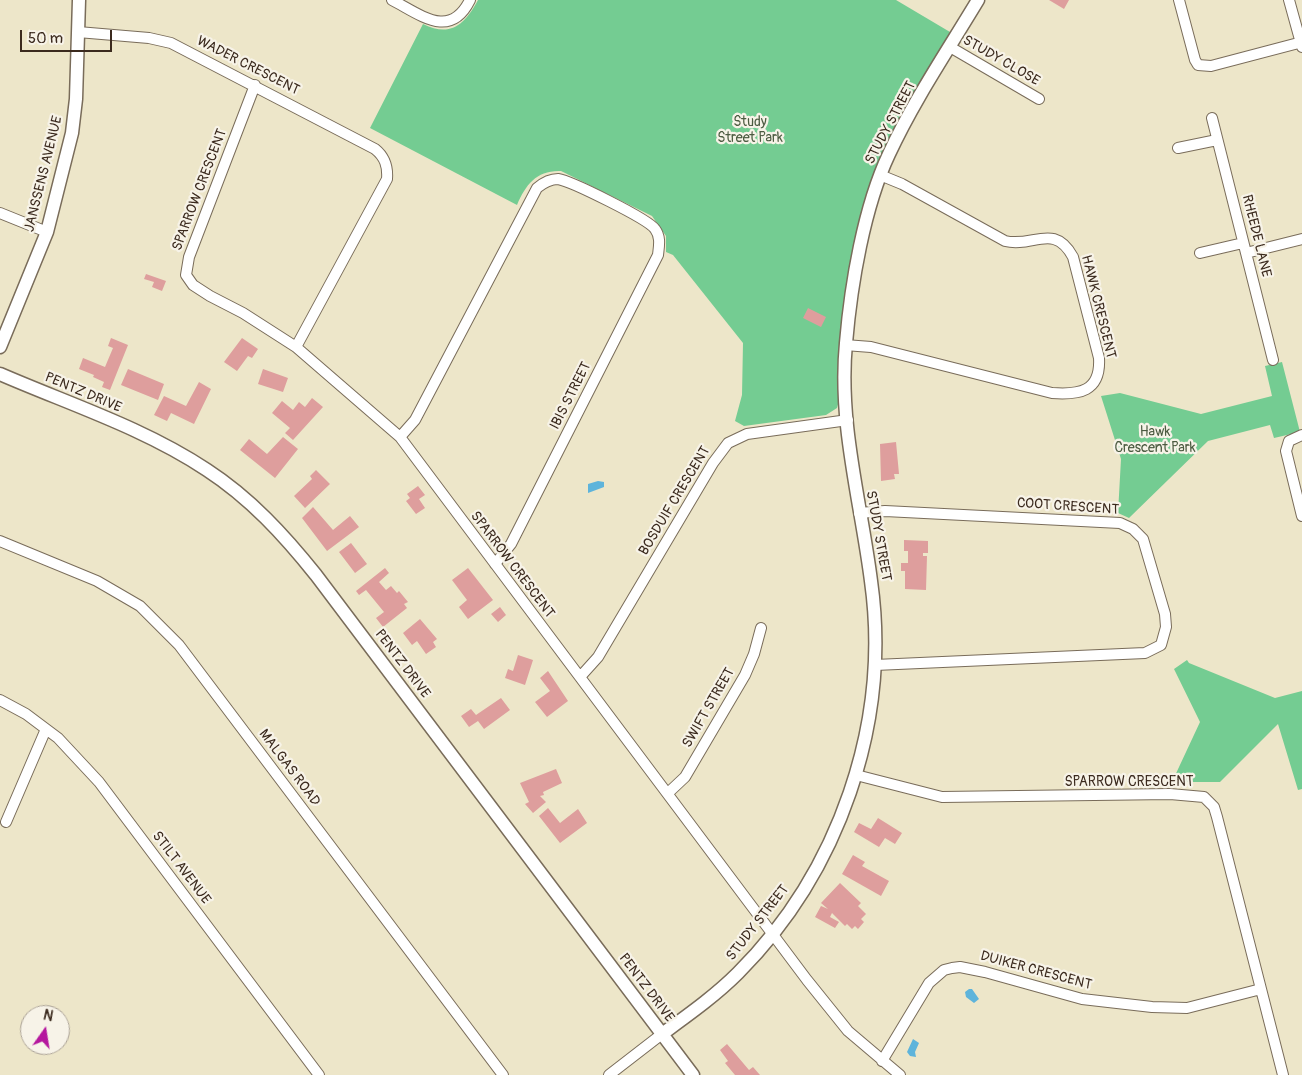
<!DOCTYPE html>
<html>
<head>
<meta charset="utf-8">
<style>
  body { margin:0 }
  #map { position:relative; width:1302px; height:1075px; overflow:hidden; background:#ede6c9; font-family:Pangolin,sans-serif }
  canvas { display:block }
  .north { position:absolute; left:20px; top:1005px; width:50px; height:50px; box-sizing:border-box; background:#f7f3e8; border:1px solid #aca397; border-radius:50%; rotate:13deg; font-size:14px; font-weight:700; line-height:20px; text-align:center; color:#3b2a1e }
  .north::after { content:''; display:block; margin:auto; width:18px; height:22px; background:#b5179e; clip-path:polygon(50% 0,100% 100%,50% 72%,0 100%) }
  .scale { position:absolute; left:20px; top:30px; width:92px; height:22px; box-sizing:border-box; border:2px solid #3b2a1e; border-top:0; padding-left:6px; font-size:15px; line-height:18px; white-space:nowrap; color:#3b2a1e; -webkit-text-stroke:4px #f7f3e8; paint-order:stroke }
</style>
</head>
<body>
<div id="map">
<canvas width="1302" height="1075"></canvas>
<div class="north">N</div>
<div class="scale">50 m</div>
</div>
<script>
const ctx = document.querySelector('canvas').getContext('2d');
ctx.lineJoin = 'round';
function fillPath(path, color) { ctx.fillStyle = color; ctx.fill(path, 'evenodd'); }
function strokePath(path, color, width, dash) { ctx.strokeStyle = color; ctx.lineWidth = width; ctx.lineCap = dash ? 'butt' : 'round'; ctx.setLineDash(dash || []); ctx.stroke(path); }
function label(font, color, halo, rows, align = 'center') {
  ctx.font = font + ' Pangolin,sans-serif'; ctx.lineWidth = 4.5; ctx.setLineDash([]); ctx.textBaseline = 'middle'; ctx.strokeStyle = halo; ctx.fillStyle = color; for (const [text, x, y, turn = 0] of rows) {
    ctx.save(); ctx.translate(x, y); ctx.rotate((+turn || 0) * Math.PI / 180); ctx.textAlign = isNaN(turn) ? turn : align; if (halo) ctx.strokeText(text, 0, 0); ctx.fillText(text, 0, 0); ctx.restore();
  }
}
fillPath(new Path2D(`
  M478,0H896L950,32L888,140L874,173L855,241L843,315L839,357L840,397L837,408L826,415L744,426L735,421L742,395L743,343L673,255L666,252V236L652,216L561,171C537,170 526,184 517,205L370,128L423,24C451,38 465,24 478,0Z
  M1282,362L1300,432L1274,438L1270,425L1208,441L1129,518L1118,513L1121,459L1101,396L1120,393L1201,414L1272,396L1265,366Z
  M1187,660L1189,663L1275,698L1302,691V789L1298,790L1278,724L1220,782H1172L1200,722L1174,669Z`), '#74cc92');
fillPath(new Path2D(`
  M598,481L604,482V487L588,493V484Z
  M969,989H972L979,999L974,1003L966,997L965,992Z
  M913,1039L919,1043L915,1052L916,1057L910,1056L907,1052Z`), '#5eb4db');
fillPath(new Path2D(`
  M1049,0H1069L1064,9Z
  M146,274L166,281L162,291L152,287L154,282L144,279Z
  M808,308L826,317L821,327L803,318Z
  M111,338L128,345L110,390L102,387L104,382L93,377L94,375L79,369L83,358L105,367L113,348L108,346Z
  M242,338L258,349L252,358L248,356L237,371L224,362Z
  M128,369L164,384L158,400L121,385Z
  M263,369L288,378L283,392L258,384Z
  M199,382L211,389L194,424L171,413L167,421L154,415L164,396L186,406Z
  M312,398L323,407L293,440L285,433L290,428L272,413L282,401L293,410L299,402L305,407Z
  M283,437L298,449L275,478L240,450L249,439L267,454Z
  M896,442L899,474H894L895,479L881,481L880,444Z
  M316,470L330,484L305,508L294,496L312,479L310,476Z
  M418,486L425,495L419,499L425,508L416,514L406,501L410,498L407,494Z
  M313,507L333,530L350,516L359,527L327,551L302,518Z
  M904,540L928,541V553H923V556H927L926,590L905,589V571H901V563H908V551H904Z
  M351,543L367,564L355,573L339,552Z
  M385,568L389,573L379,582L386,590L391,586L397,593L399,591L408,602L404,604L407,608L383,627L376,618L384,612L366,590L359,595L356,591Z
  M468,568L493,600L468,619L459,607L467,600L452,580Z
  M500,607L506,615L498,622L491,614Z
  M420,619L437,639L433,642L436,647L426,654L417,641L412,645L403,633Z
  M518,655L533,660L525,685L505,678L508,669L513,671Z
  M548,671L568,701L547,717L535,702L550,691L540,678Z
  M501,698L510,710L484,729L478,721L469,727L461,716L471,709L476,715Z
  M556,769L562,783L543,792L544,795L540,796L546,802L533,813L525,804L529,802L520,783Z
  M548,808L560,823L578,809L587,823L560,843L539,816Z
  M878,818L902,833L895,844L885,838L879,847L854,832L859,823L871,829Z
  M853,855L865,862L862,866L889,881L881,896L842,874Z
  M840,883L861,903L858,906L866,914L861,919L864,922L858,929L855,926L852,929L847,924L845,926L832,913L830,917L839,922L835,928L815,917L821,906L828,909L821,903Z
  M727,1044L749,1070L753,1067L760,1075H735L725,1063L728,1061L720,1050Z`), '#de9e9d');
const minor = new Path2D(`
  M392,0C421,15 450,40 470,0
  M1179,0L1195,60L1198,65L1211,66L1302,42
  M1289,0L1302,47
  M78,32L149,38L171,43L375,149C385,157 388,166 387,179L296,347
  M950,47L1039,99
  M255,85L189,257L186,275L193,285L210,296L243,313L296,347L400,437L807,980L848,1031L900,1075
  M1212,118L1273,360
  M1178,148L1217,140
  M0,213L47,232
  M1200,253L1243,243
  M1246,253L1302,239
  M845,345L871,347L1052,393C1079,395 1101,392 1099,358L1073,257C1054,222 1033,248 1005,241L902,184L880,175
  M1302,435L1289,441L1286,451L1302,516
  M400,437L415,420L537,188C543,183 550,179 558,179C571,181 648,219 655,229C661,237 659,246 658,255L511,544L495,564
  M859,513L885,511L1120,523L1133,529L1143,539L1165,614L1166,627L1161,645L1145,653L875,665
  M0,541L97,581L140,606L179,645L503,1075
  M580,677L598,657L713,463L728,443L747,434L848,420
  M0,700L26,714L58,738L99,782L319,1075
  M856,775L942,797L1170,794L1204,797L1214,807L1217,817L1283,1075
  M668,793L685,777L745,675L754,654L761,628
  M6,822L46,729
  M882,1061L929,983L944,970L952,968L960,967L985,972L1082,999L1152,1007L1187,1008L1261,989
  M609,1075L662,1034`);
const tertiary = new Path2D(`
  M0,347L47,232L72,133L76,99L79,0
  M0,374C69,404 144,428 207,470C250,498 284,535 316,575L693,1075
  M662,1034C688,1015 715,996 738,973C839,872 891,723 871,581C861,502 838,423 846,343C851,284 864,207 889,154C914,100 948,50 978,0`);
strokePath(minor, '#796c5a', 12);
strokePath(tertiary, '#796c5a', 15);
strokePath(minor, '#fff', 10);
strokePath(tertiary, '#fff', 12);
label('14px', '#3b2a1e', '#f7f3e8', [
  ["STUDY CLOSE",1001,61,30],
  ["WADER CRESCENT",248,66,27],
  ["STUDY STREET",891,123,-62],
  ["JANSSENS AVENUE",44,174,-76],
  ["SPARROW CRESCENT",200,190,-69],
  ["RHEEDE LANE",1256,236,76],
  ["HAWK CRESCENT",1098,307,76],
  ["PENTZ DRIVE",83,393,23],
  ["IBIS STREET",571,396,-63],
  ["BOSDUIF CRESCENT",675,501,-59],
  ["COOT CRESCENT",1068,507,4],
  ["STUDY STREET",878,536,80],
  ["SPARROW CRESCENT",512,565,53],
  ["PENTZ DRIVE",402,664,53],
  ["SWIFT STREET",709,708,-60],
  ["MALGAS ROAD",289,768,53],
  ["SPARROW CRESCENT",1129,782],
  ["STILT AVENUE",181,868,53],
  ["STUDY STREET",758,923,-52],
  ["DUIKER CRESCENT",1036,971,15],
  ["PENTZ DRIVE",646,988,53]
]);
label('14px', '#4c5b41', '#f7f3e8', [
  ["Study",750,122],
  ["Street Park",750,138],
  ["Hawk",1155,432],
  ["Crescent Park",1155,448]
]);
</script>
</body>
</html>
